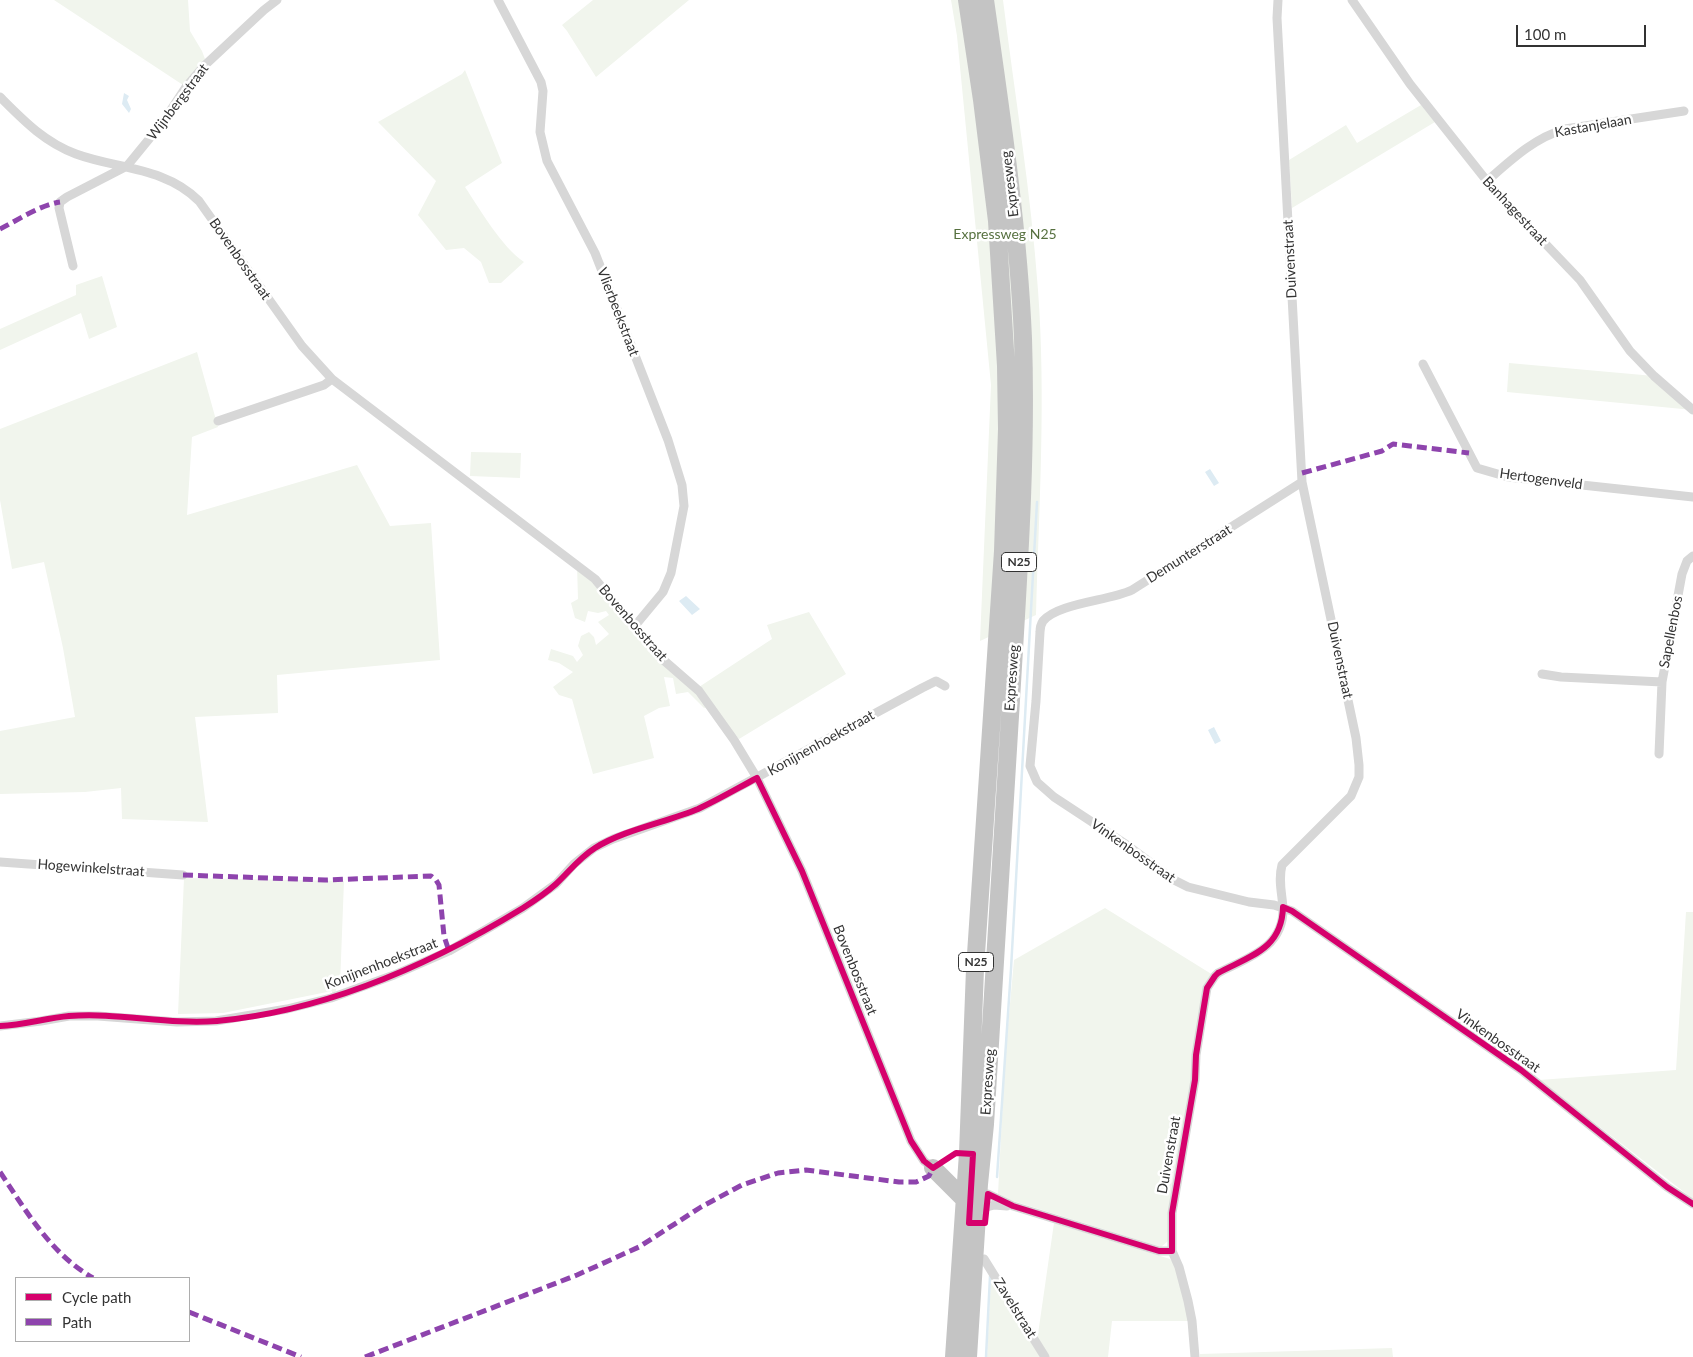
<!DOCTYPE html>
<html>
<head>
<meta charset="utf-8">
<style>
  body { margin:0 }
  #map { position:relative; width:1693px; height:1357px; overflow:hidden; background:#fff; font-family:Lato,sans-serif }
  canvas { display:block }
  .legend { position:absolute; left:15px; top:1277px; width:175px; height:65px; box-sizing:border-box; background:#fff; border:1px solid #adadad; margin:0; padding:6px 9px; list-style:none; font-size:15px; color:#333 }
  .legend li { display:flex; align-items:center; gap:10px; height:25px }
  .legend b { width:25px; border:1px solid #adadad }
  .scale { position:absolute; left:1516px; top:25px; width:130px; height:22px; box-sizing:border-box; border:2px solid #333; border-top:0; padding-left:6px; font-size:15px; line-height:18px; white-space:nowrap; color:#333; -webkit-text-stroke:4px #fff; paint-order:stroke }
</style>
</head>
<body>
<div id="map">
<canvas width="1693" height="1357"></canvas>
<ul class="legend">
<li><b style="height:6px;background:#d6006c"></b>Cycle path</li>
<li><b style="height:6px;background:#8e44ad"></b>Path</li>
</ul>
<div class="scale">100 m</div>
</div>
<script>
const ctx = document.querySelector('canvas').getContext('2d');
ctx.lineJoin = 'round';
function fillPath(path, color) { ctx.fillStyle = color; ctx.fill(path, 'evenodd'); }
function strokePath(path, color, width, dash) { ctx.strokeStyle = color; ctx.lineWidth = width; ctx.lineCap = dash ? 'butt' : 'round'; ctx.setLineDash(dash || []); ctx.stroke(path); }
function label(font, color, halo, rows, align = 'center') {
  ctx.font = font + ' Lato,sans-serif'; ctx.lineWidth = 5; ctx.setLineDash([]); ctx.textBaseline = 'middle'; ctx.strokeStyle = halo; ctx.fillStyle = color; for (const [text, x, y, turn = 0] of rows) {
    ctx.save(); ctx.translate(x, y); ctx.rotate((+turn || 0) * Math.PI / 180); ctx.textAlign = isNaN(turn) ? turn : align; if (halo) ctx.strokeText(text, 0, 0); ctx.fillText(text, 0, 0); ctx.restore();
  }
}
fillPath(new Path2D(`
  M54,0H188L190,31L202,51L205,59L183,85Z
  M593,0H689L596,77L567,31L562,25Z
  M951,0H1003C1015,97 1031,192 1038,290C1046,398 1039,507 1036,615L980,641L991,385L957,36Z
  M465,70L502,163L465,187C481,211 501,246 524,262L501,283H489L481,262L464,248L446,250L418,215L436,181L378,122L462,74Z
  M1421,105L1435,122L1292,208L1289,160L1346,125L1357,143Z
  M102,276L117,327L89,339L81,313L0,350V329L76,295V285Z
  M197,352L218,427L192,437L187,515L357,465L390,526L431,523L440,660L277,675L278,713L195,717L208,822L122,819L121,788L85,792L0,794V731L75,717L63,648L44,562L12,569L0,500V429Z
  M1509,363L1654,376L1693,410L1507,392Z
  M471,452L521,453L520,478L470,476Z
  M577,565L660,657L699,687L772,639L767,625L809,612L846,674L739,739L709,706L704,708L688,692L676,694L673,678L664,677L670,706L659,708L644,716L654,758L593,774L572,699L559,695L553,687L573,672L559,663L548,660L551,649L573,656L577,662L583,655L578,646L581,636L589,632L594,637L596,645L609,634L598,622L609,615L606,611L598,613L588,611L585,622L575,618L571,603L578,599Z
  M184,878L344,881L340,985L337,986L335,994L332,995V991L223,1013L178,1014Z
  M1105,908L1213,975L1192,1079L1168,1241L1161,1247L1010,1200L998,1194L1005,1059L1014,960Z
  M1686,912H1693V1199L1539,1080L1676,1070Z
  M1054,1223L1170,1259L1174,1263L1190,1321H1112L1108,1357H987L991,1277L1037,1341Z
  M1392,1348L1393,1357H1200V1354Z`), '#f1f5ed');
fillPath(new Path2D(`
  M124,93L129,96L127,100L131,109L129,113L122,104Z
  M1210,469L1219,483L1214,486L1205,472Z
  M686,596L700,609L692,615L679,601Z
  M1214,727L1221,741L1215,744L1208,730Z`), '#ddebf3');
strokePath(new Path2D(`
  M997,1177L1011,969L1037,502
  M986,1357L990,1276`), '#ddebf3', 2.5);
strokePath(new Path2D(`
  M498,0L541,82L543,91L540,132L547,161L595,253L668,440L682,485L684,506L671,573L663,592L634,627
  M1352,0L1410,84L1494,190L1580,280L1630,351L1654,376L1693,410
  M0,97C23,120 44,142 76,154C117,169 165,167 199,201L302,346L332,379L595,579L660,657L699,691L734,740L757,778L802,871L911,1141L924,1161L933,1168
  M1487,181C1511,160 1534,138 1565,129L1684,111
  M73,266L59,208L60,202L67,197L127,166L163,122L186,87L204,66L264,10L277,0
  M1423,364L1477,468L1508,477L1693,497
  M218,421L324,385L332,379
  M1302,482L1132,590C1109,601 1058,603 1043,621C1041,624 1040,629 1040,632L1036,701L1030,766L1037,782L1054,797L1127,845L1174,880L1188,887L1249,902L1274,905L1292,911L1521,1070L1667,1187L1693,1204
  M1542,674L1561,677L1662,682
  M1659,754L1662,682L1682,574L1687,561L1693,556
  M0,862L183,875
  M0,1026L41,1021L69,1016H98L177,1022L216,1021L287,1009L331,998L394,975L449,951L523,908L556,884L574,864L594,848L613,839L700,808L922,688L936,681L945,686
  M988,1194L1013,1206L1159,1251H1172
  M987,1207L994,1205L1007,1206
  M984,1259L1045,1357
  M1195,1357L1192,1321L1188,1301L1179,1267L1172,1251V1213L1195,1080L1196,1055L1204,1006L1207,988L1215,976L1218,973C1247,958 1284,948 1283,908C1282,893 1278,880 1282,865L1351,796L1359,777V765L1356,738L1302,482L1277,18L1278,0`), '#d7d7d7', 9);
strokePath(new Path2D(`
  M933,1168L965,1200
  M954,1357L968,1153L975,969L1003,551L1007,429L1006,366L997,221L982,100L967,0
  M968,1357L979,1184L985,1124C994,983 1002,842 1011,700C1018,580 1027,459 1023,338C1018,224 1001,112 985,0`), '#c4c4c4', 18);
strokePath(new Path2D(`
  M0,229C18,220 40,205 60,202
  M1302,473L1382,451L1393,444L1469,453
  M183,875L325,880L431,876L436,880L439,885L444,936L449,951
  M0,1172C27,1212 50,1253 93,1278
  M189,1312L301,1357
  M365,1357L577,1275L639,1247L701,1207L742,1185L778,1173L806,1170L899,1182H916L929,1176L933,1168`), '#8e44ad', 5, [10, 5]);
strokePath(new Path2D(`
  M0,1026C24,1025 46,1018 69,1016C118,1012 167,1025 217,1021C326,1011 430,965 523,908C534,901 546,893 556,884C569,872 579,858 595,848C623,830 667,822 698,809C718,800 738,788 757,778L802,871L911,1141L924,1161L933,1168L956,1153L973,1154L969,1223H985L988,1194L1013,1206L1159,1251H1172V1213L1195,1080L1196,1055L1204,1006L1207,988L1215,976L1218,973C1250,956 1282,949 1283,907L1292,911L1521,1070L1667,1187L1693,1204`), '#d6006c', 6);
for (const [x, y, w] of [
  [1019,562,35],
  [976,962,35]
]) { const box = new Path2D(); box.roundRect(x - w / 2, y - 9.5, w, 19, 4); ctx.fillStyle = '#fff'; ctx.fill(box); strokePath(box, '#333', 1); }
label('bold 12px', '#333', null, [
  ["N25",1019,562],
  ["N25",976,962]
]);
label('14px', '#333', '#fff', [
  ["Wijnbergstraat",178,102,-53],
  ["Kastanjelaan",1593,126,-10],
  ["Expresweg",1010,184,-97],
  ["Banhagestraat",1515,211,47],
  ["Bovenbosstraat",240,259,55],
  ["Duivenstraat",1290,259,-93],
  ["Vlierbeekstraat",618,312,69],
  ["Hertogenveld",1541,479,8],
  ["Demunterstraat",1189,554,-32],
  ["Bovenbosstraat",633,623,49],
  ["Sapellenbos",1671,632,-79],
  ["Duivenstraat",1340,660,78],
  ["Expresweg",1012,678,-86],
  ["Konijnenhoekstraat",821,743,-29],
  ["Vinkenbosstraat",1133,851,35],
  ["Hogewinkelstraat",91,868,4],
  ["Konijnenhoekstraat",381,964,-21],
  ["Bovenbosstraat",855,970,68],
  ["Vinkenbosstraat",1498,1041,35],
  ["Expresweg",988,1082,-86],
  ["Duivenstraat",1169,1155,-80],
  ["Zavelstraat",1015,1308,58]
]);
label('14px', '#56703f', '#fff', [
  ["Expressweg N25",1005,234]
]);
</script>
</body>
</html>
